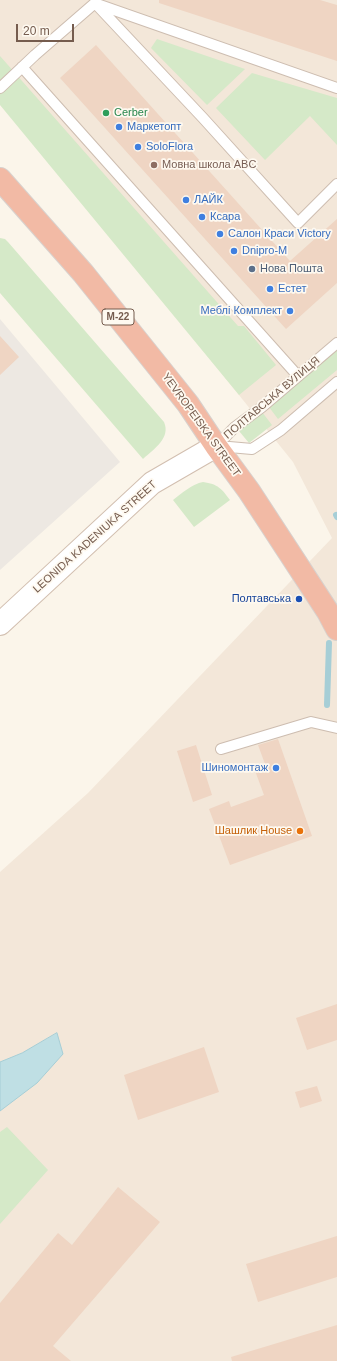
<!DOCTYPE html>
<html>
<head>
<meta charset="utf-8">
<style>
  body { margin:0 }
  #map { position:relative; width:337px; height:1361px; overflow:hidden; background:#fbf5ea; font-family:Helvetica,sans-serif }
  canvas { display:block }
  .scale { position:absolute; left:16px; top:24px; width:58px; height:18px; box-sizing:border-box; border:2px solid #755c4e; border-top:0; padding-left:5px; font-size:12px; line-height:14px; white-space:nowrap; color:#755c4e; -webkit-text-stroke:3px #fef9f0; paint-order:stroke }
</style>
</head>
<body>
<div id="map">
<canvas width="337" height="1361"></canvas>
<div class="scale">20 m</div>
</div>
<script>
const ctx = document.querySelector('canvas').getContext('2d');
ctx.lineJoin = 'round';
function fillPath(path, color) { ctx.fillStyle = color; ctx.fill(path, 'evenodd'); }
function strokePath(path, color, width, dash) { ctx.strokeStyle = color; ctx.lineWidth = width; ctx.lineCap = dash ? 'butt' : 'round'; ctx.setLineDash(dash || []); ctx.stroke(path); }
function label(font, color, halo, rows, align = 'center') {
  ctx.font = font + ' Helvetica,sans-serif'; ctx.lineWidth = 3.5; ctx.setLineDash([]); ctx.textBaseline = 'middle'; ctx.strokeStyle = halo; ctx.fillStyle = color; for (const [text, x, y, turn = 0] of rows) {
    ctx.save(); ctx.translate(x, y); ctx.rotate((+turn || 0) * Math.PI / 180); ctx.textAlign = isNaN(turn) ? turn : align; if (halo) ctx.strokeText(text, 0, 0); ctx.fillText(text, 0, 0); ctx.restore();
  }
}
fillPath(new Path2D(`
  M0,0H337V1361H0V872L88,793L332,538L293,462L0,99Z`), '#f3e7d9');
fillPath(new Path2D(`
  M0,319L120,462L0,570Z`), '#ede8e2');
fillPath(new Path2D(`
  M157,39L245,69L207,105L151,48Z
  M0,56L238,326H244L276,365L239,395L0,105Z
  M252,73L337,98V145L310,116L265,160L216,108Z
  M0,238L5,239L8,242L164,422C171,438 154,449 143,459L0,293Z
  M337,350V370L278,419L269,407Z
  M262,412L272,425L249,443L239,431Z
  M203,482C218,484 222,489 230,500L194,527L173,500C182,493 192,484 203,482Z
  M7,1127L48,1170L0,1224V1132Z`), '#d5e9c8');
const water = new Path2D(`
  M57,1033L63,1054L37,1083L0,1111V1062L22,1053Z`);
fillPath(water, '#bfdfe4');
strokePath(water, '#a6ced6', 1);
strokePath(new Path2D(`
  M336,515L337,517
  M327,705L329,643`), '#a6ced6', 6);
fillPath(new Path2D(`
  M159,0H320L337,5V61L159,3Z
  M96,45L290,261L337,219V283L286,329L60,78Z
  M0,336L19,357L0,375Z
  M278,739L312,836L230,865L209,809L229,801L231,807L264,795L254,768L265,764L258,745Z
  M196,745L212,795L193,802L177,751Z
  M337,1004V1040L307,1050L296,1018Z
  M204,1047L219,1092L138,1120L124,1075Z
  M317,1086L322,1101L300,1108L295,1092Z
  M118,1187L160,1222L53,1346L71,1361H0V1303L58,1233L72,1245Z
  M337,1236V1277L258,1302L246,1264Z
  M337,1325V1361H232L231,1357Z`), '#efd5c3');
const lane = new Path2D(`
  M97,4L337,88
  M22,67L298,376
  M0,88L35,55L95,3L203,118L298,223L337,184
  M216,446L235,427L262,407L337,343
  M218,446L252,449L281,430L337,382
  M221,749L311,722L337,728`);
const secondary = new Path2D(`
  M0,624L152,483L216,446`);
const highway = new Path2D(`
  M0,179L83,273L188,404L216,446L249,491L328,612L337,629`);
strokePath(lane, '#cdbdb0', 12);
strokePath(secondary, '#d2bfb0', 24);
strokePath(highway, '#d8d1cd', 24);
strokePath(lane, '#fff', 10);
strokePath(secondary, '#fff', 22);
strokePath(highway, '#f2baa5', 22);
for (const [x, y, r, color] of [
  [106,113,4,"#2e9e5b"],
  [119,127,4,"#3f7fe0"],
  [138,147,4,"#3f7fe0"],
  [154,165,4,"#8d6e63"],
  [186,200,4,"#3f7fe0"],
  [202,217,4,"#3f7fe0"],
  [220,234,4,"#3f7fe0"],
  [234,251,4,"#3f7fe0"],
  [252,269,4,"#5c6f8a"],
  [270,289,4,"#3f7fe0"],
  [290,311,4,"#3f7fe0"],
  [299,599,4,"#1a4fb4"],
  [276,768,4,"#3f7fe0"],
  [300,831,4,"#e8710a"]
]) { const dot = new Path2D(); dot.arc(x, y, r, 0, 2 * Math.PI); ctx.fillStyle = color; ctx.fill(dot); strokePath(dot, '#fef9f0', 1.5); }
for (const [x, y, w] of [
  [118,317,32]
]) { const box = new Path2D(); box.roundRect(x - w / 2, y - 8, w, 16, 3); ctx.fillStyle = '#fef9f0'; ctx.fill(box); strokePath(box, '#755c4e', 1); }
label('bold 10px', '#755c4e', null, [
  ["М-22",118,317]
]);
label('11px', '#27864d', '#fef9f0', [
  ["Cerber",114,113]
], 'left');
label('11px', '#366cbe', '#fef9f0', [
  ["Маркетопт",127,127],
  ["SoloFlora",146,147],
  ["ЛАЙК",194,200],
  ["Ксара",210,217],
  ["Салон Краси Victory",228,234],
  ["Dnipro-M",242,251],
  ["Естет",278,289],
  ["Меблі Комплект",282,311,"right"],
  ["Шиномонтаж",268,768,"right"]
], 'left');
label('11px', '#785e54', '#fef9f0', [
  ["Мовна школа ABC",162,165]
], 'left');
label('11px', '#4e5e75', '#fef9f0', [
  ["Нова Пошта",260,269]
], 'left');
label('11px', '#755c4e', '#fef9f0', [
  ["ПОЛТАВСЬКА ВУЛИЦЯ",272,398,-40],
  ["YEVROPEISKA STREET",201,425,54],
  ["LEONIDA KADENIUKA STREET",95,537,-42]
]);
label('11px', '#164399', '#fef9f0', [
  ["Полтавська",291,599]
], 'right');
label('11px', '#c56008', '#fef9f0', [
  ["Шашлик House",292,831]
], 'right');
</script>
</body>
</html>
